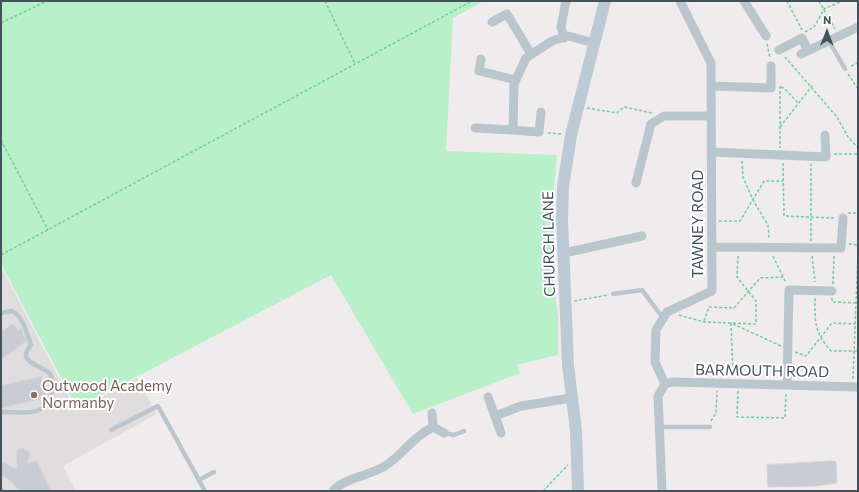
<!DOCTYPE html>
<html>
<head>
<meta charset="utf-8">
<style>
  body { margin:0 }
  #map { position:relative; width:859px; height:492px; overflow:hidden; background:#f0eced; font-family:Commissioner,sans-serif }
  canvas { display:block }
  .frame { position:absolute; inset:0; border:2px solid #44525b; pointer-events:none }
  .north { position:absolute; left:807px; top:12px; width:40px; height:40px; -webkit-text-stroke:3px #fff; paint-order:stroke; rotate:1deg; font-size:11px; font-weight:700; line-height:16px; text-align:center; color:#44525b }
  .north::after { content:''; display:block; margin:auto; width:14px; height:18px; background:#44525b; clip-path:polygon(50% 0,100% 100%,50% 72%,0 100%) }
</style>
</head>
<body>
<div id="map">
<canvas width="859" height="492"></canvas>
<div class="frame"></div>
<div class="north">N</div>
</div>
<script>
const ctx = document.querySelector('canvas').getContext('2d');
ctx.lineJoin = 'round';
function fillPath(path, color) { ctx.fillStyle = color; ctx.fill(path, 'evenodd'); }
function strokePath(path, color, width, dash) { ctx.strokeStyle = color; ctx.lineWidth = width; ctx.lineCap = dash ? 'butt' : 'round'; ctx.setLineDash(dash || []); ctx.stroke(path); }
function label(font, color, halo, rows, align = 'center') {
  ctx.font = font + ' Commissioner,sans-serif'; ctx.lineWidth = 4; ctx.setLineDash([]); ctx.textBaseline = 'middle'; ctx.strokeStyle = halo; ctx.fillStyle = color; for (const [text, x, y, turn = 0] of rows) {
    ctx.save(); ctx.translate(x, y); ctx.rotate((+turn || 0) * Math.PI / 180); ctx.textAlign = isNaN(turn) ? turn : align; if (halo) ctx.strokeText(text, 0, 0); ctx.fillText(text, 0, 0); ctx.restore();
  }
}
fillPath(new Path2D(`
  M1,267L76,411L137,378L157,414L63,466L76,491H1Z`), '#e1dddf');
fillPath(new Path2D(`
  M1,1H484L453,18L446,151L557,155L553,197L555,257L553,277L558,318V355L517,365L520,373L413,414L331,275L77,408L1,264Z`), '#b8f0c9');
const building = new Path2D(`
  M13,324L18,331L21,328L26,341L1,359V333Z
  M41,377L46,397L1,408V386Z
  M23,448L30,454L27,464L36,460L51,491H20L11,481L1,475L2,462L17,470V451Z
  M832,461L836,462L837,483L815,486L768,487L767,465Z`);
fillPath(building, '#c9ccd2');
strokePath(building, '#d0d3d9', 1);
strokePath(new Path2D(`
  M325,1L355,64
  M787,1L802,30
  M819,1L835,29
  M1,23L47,1
  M805,32L814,27L824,9L842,1
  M767,44L770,58
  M785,57L837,117L848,137L858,148
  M851,66L858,63
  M848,74L858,89
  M779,87H780V148
  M781,87L784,88L798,103
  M587,108L617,113L624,107L652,113
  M780,127L812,86
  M548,133L562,134
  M1,140L48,230
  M834,154H858
  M742,161L743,177L753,200L768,225L769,239
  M783,163L784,216L834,218
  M848,213H858
  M719,221H740L764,181H783
  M811,241V164
  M849,244L858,245
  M1,255L472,1
  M773,256L786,283
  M812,256L815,282
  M833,284L834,256
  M815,298C815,322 814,332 831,351H858
  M832,298V302L858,303
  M574,301L608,295
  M679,315L704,322L731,323L781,346
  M704,321L709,307L734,308L760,278L783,277
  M795,352L806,356L832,323L855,324
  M733,376L731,323L756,324V301L737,277L738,256
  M853,379L858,253
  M738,391L737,417L785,418L786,393
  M711,421L716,413L717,391
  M543,491L568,465`), '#6ed098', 1.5, [3, 2]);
strokePath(new Path2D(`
  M829,41L845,69
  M613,294L642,290L663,318
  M1,313L12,311C23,316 27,334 31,345C29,348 25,352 26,356C29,365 43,367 49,373C53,377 54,386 52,391C45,420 23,411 1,412
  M660,427H710
  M111,430L158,406L205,491
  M444,433L454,435L464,431
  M199,480L214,472
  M1,489L2,491`), '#bac6cd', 4.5);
strokePath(new Path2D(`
  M744,1L766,36
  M492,22L507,14L531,54
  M564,38L561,27L566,1
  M779,50L802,38L808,51
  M801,54L858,27
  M481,59L479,71L516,80
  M711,86L771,88V66
  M475,128L513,130L514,84L526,58L552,41L568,36L594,43
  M513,130L539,132L541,112
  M711,152L826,157L825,135
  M636,183L651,124L664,116H711
  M712,247L841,248L843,218
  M564,253L642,236
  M665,384L655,362L656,330L667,312L712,291L711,63L680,1
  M665,384L672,382L858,387
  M787,385L789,290L832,291
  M488,397L501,433
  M495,416L521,406L571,398
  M433,427L444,433
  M333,491C346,477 369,476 385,466C404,454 411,438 433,427L432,413
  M662,491L658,396L665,384`), '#bac6cd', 9);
strokePath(new Path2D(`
  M578,491L576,431L568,365L562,219L563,187L571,135L605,1`), '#bccad5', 12);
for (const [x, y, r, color] of [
  [34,395,4,"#8d6e63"]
]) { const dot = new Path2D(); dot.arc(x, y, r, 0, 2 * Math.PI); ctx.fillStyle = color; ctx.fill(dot); strokePath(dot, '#fff', 1.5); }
label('15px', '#44525b', '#fff', [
  ["TAWNEY ROAD",698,224,-90],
  ["CHURCH LANE",549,244,-91],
  ["BARMOUTH ROAD",762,371,1]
]);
label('15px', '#785e54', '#fff', [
  ["Outwood Academy",42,386],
  ["Normanby",42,403]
], 'left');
</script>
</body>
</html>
